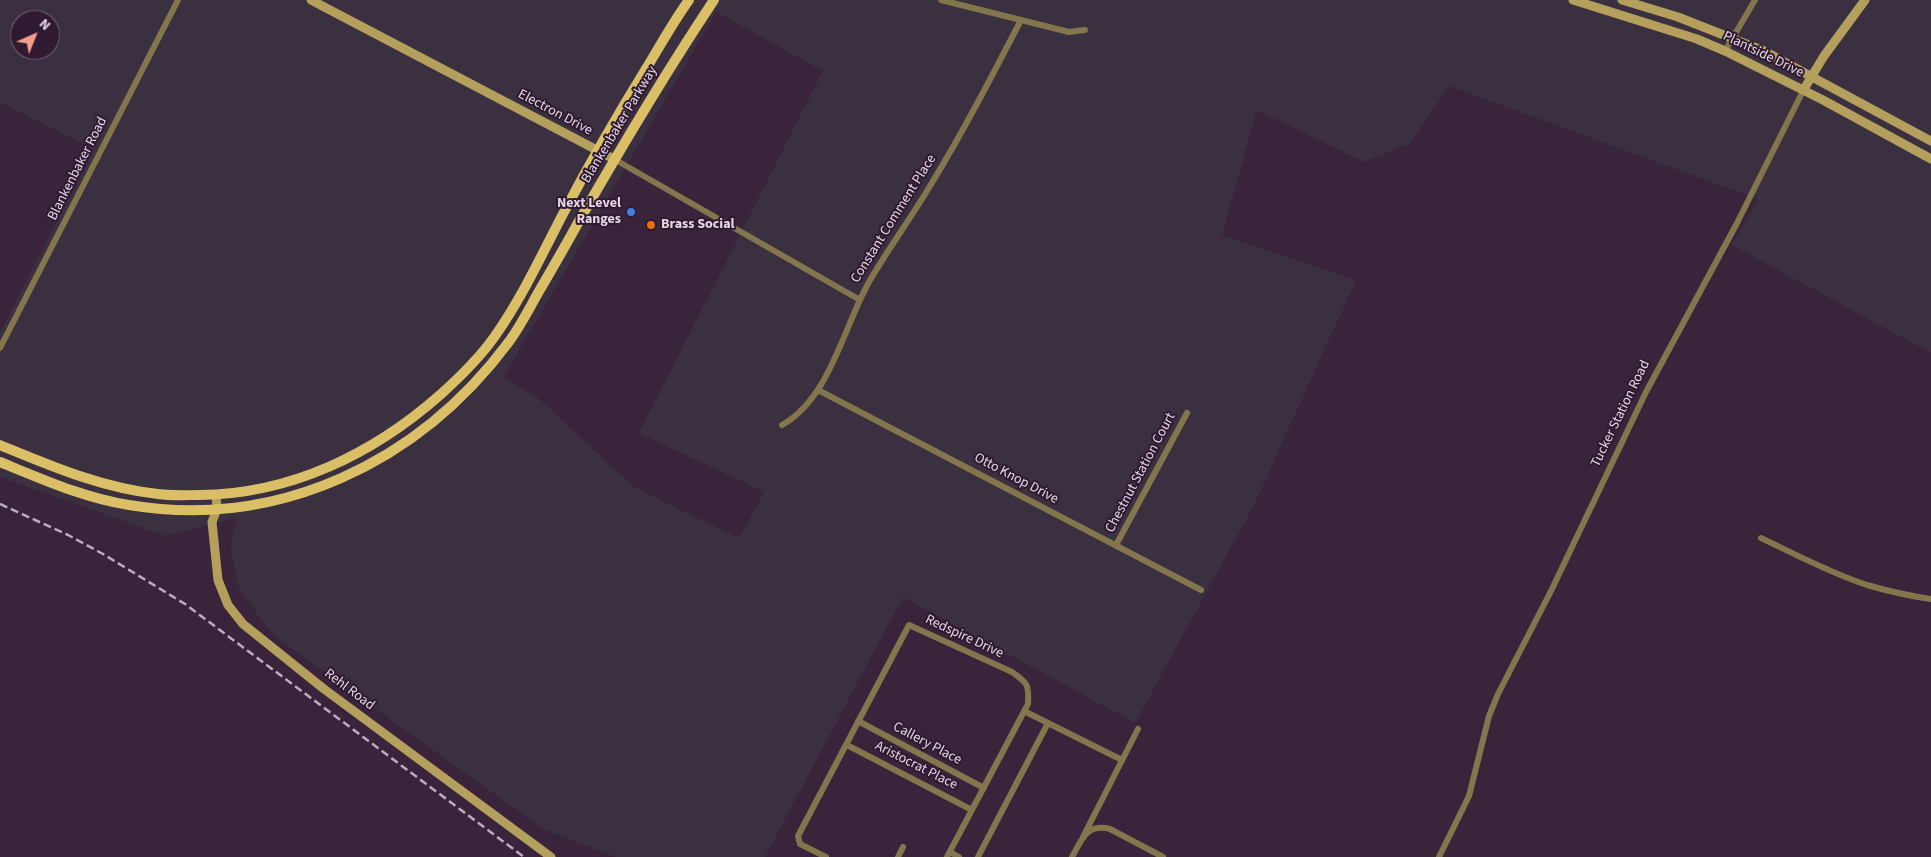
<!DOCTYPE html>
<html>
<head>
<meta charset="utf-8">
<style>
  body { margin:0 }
  #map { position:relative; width:1931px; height:857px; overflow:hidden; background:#39243b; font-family:"Source Sans 3",sans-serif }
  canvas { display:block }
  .north { position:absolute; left:10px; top:10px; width:50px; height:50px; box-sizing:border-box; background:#2f1a31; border:1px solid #776579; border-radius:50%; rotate:44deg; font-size:14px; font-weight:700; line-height:20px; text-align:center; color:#e4d6e5 }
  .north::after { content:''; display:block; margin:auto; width:18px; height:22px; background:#f49e88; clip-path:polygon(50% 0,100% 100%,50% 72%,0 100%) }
</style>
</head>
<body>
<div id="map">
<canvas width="1931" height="857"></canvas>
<div class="north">N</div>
</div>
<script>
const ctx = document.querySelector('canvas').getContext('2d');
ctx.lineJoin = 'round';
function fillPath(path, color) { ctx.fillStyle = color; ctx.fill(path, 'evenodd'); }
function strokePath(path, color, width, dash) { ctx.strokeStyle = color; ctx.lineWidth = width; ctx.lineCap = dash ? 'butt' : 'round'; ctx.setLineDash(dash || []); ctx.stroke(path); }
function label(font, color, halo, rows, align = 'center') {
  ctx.font = font + ' "Source Sans 3",sans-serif'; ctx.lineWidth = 4; ctx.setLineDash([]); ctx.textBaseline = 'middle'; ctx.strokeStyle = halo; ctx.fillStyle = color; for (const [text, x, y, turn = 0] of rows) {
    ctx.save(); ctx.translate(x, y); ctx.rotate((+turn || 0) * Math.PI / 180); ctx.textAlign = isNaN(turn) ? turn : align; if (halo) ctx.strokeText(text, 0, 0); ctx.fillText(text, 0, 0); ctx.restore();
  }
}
fillPath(new Path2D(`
  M0,0H1931V353L1732,245L1758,199L1449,86L1410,143L1364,162L1257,110L1222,235L1356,280L1253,507L1135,723L903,597L765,857H616L543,829L277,638L262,621L238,586L231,550L233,532L238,518L166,536L0,477V332L94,149L0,102ZM716,12L823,71L639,433L764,492L739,538L634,487L537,397L503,378ZM20,20H50V50H20Z`), '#3a3040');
strokePath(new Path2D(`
  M941,0L1069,32L1085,30
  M1725,51L1755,0
  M614,159L860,300
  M0,348L178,0
  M818,390L1201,590
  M782,425C830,398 843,328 869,282C888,249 911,218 930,186C963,132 992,76 1021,20
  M1761,538C1795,554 1830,573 1867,585C1888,591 1909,596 1931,599
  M1116,545L1187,413
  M1024,711L1122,760
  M858,721L984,788
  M847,745L972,810
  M1083,837L1138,729
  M950,852L959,857
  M826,857L800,844L798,836L909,625L1012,672C1028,683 1029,685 1028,704L947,857
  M898,857L903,847
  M978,857L1048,723
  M1072,857C1082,839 1087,823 1110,829L1163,857
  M1439,857L1469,796L1489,716L1498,694L1551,591L1646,392L1736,225L1804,89`), '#83764d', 6);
strokePath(new Path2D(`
  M311,0L614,159
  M1573,0L1697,39L1725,51L1823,100L1931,159
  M1622,0L1678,17L1764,51L1931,141
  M1804,89L1824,56L1865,0
  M216,495L217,509L212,522L218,580L228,605L243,624L324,689L551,857`), '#b4a05c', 9);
strokePath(new Path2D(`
  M0,445C51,466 102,488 158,494C172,496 186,495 200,495C291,494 373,454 440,395C460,377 479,359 495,336C522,298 542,254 564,212C590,163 617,116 646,69C660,46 673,22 689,0
  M0,462C42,479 84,498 129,505C279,530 419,462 508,343C520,327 529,309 538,293C552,269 566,245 579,221C622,146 666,72 714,0`), '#dabf66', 10);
strokePath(new Path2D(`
  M0,504L68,535L103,554L185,604L524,857`), '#bdadbe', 2.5, [8, 4]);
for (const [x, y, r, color] of [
  [631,212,5,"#3f7fe0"],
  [651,225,5,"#e8710a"]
]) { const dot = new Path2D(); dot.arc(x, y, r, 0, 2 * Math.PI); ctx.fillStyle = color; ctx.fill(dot); strokePath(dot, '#2f1a31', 2); }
label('14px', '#e4d6e5', '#2f1a31', [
  ["Plantside Drive",1763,55,26],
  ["Electron Drive",555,113,28],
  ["Blankenbaker Parkway",620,125,-59],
  ["Blankenbaker Road",78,169,-63],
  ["Constant Comment Place",894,219,-58],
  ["Tucker Station Road",1621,414,-64],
  ["Chestnut Station Court",1141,473,-62],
  ["Otto Knop Drive",1016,479,28],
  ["Redspire Drive",964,637,25],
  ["Rehl Road",349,690,37],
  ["Callery Place",927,744,28],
  ["Aristocrat Place",916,766,27]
]);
label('bold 14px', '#e4d6e5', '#2f1a31', [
  ["Next Level",621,204],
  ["Ranges",621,220],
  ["Brass Social",661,225,"left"]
], 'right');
</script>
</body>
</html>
